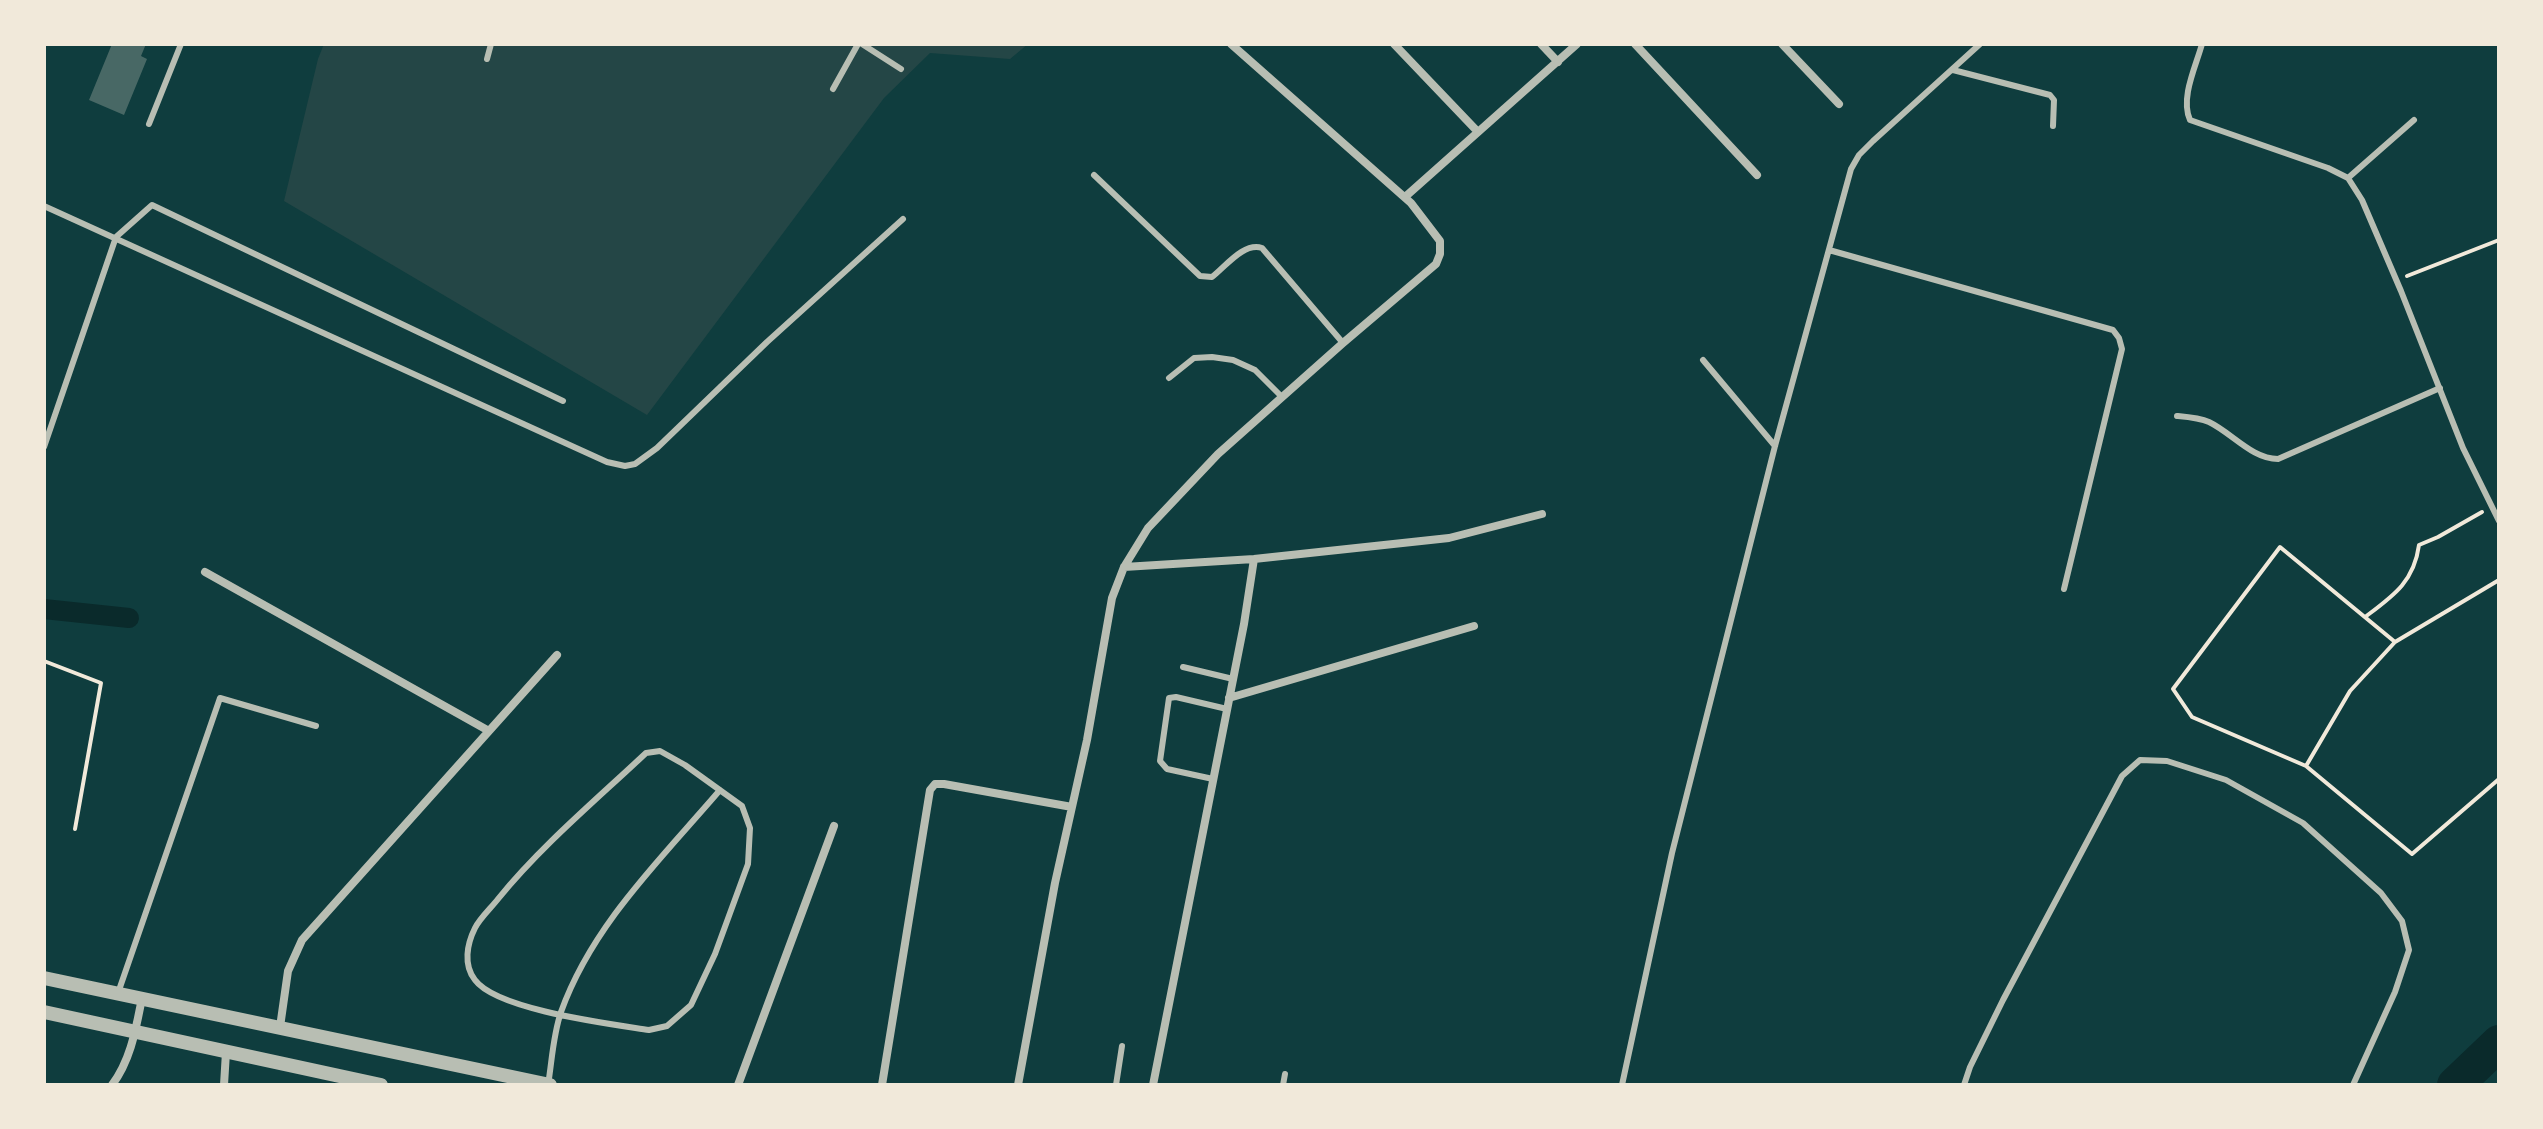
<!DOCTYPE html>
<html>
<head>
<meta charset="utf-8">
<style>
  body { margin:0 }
  #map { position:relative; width:2543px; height:1129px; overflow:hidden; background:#0f3d3e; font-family:Signika,sans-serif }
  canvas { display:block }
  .frame { position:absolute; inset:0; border:46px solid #f1e9da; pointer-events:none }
</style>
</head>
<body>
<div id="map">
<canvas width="2543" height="1129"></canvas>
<div class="frame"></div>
</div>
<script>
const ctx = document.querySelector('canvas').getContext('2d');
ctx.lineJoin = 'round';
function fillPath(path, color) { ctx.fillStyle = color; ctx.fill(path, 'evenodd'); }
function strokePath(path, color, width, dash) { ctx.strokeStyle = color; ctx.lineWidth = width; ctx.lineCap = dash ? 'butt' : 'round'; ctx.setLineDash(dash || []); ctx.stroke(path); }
fillPath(new Path2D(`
  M324,44H1028L1010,59L930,53L884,98L647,415L284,201L318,59Z`), '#244646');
strokePath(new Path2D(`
  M44,609L129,618`), '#0a2a2b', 20);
strokePath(new Path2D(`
  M2455,1085L2499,1043`), '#0a2a2b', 36);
fillPath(new Path2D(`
  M112,44H146L141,56L147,59L124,115L89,100Z`), '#486865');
strokePath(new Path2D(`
  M2407,276L2499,240
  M2499,580L2395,642L2280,547L2173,689L2192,717L2306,766L2412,854L2499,779
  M2365,617C2393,596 2414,582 2419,545L2438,537L2482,512
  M44,661L101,683L75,829
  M2306,766L2350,691L2395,642`), '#f1e9da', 4);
strokePath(new Path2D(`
  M862,44L901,69
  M2202,44C2196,66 2180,98 2190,120L2328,168L2348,178L2362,200L2401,291L2463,448L2499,521
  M487,59L491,44
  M1953,70L2050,95L2054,100L2053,126
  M833,89L858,44
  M149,124L181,44
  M1094,175L1200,276L1212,277C1226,266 1244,242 1262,248L1343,343
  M2348,178L2414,120
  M44,206L607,462L625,466L635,464L657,448L767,342L903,219
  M1829,250L2113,330L2119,338L2122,349L2064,589
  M1703,360L1775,446
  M1169,378L1194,358L1212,357L1233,360L1255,370L1282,397
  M2177,416C2188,417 2200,418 2209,422C2232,433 2252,459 2278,459L2440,388
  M44,447L116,237L152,205L563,401
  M1183,667L1233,679
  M660,751L685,765L742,806L750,828L748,864L715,954L691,1005L667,1026L649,1030C611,1024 497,1010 475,980C463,965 467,944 475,928C480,918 491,908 498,899C541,846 596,800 646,753Z
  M1213,779L1167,769L1160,761L1169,698L1176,697L1227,709
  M118,993L220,698L316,726
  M548,1085C552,1061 553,1035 561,1012C592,925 661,859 720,790
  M1116,1085L1122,1046
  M1283,1085L1285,1074
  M1622,1085L1672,853L1775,446L1851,169L1859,155L1873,141L1980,44
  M1964,1085L1970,1067L2003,1000L2122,776L2140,760L2167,761L2226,780L2303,823L2381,893L2402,921L2409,950L2395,992L2353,1085`), '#b8beb3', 6);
strokePath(new Path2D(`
  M1394,44L1478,132
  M1541,44L1558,62
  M1635,44L1757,175
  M1782,44L1839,104
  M1405,197L1577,44
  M1124,567L1254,559L1449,538L1542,514
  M205,572L489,731
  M1229,698L1474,626
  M280,1027L288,971L302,940L557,655
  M112,1085C131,1060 136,1028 142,998
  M224,1085L226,1052
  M738,1085L834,826
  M882,1085L930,790L935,784H944L1072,807
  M1018,1085L1055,883L1087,740L1112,598L1124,567L1148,528L1218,454L1343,343L1436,264L1440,254V241L1411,203L1231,44
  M1153,1085L1244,624L1254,559`), '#b8beb3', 8);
strokePath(new Path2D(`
  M44,978L550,1085
  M44,1012L381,1085`), '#b8beb3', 14);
</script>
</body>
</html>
